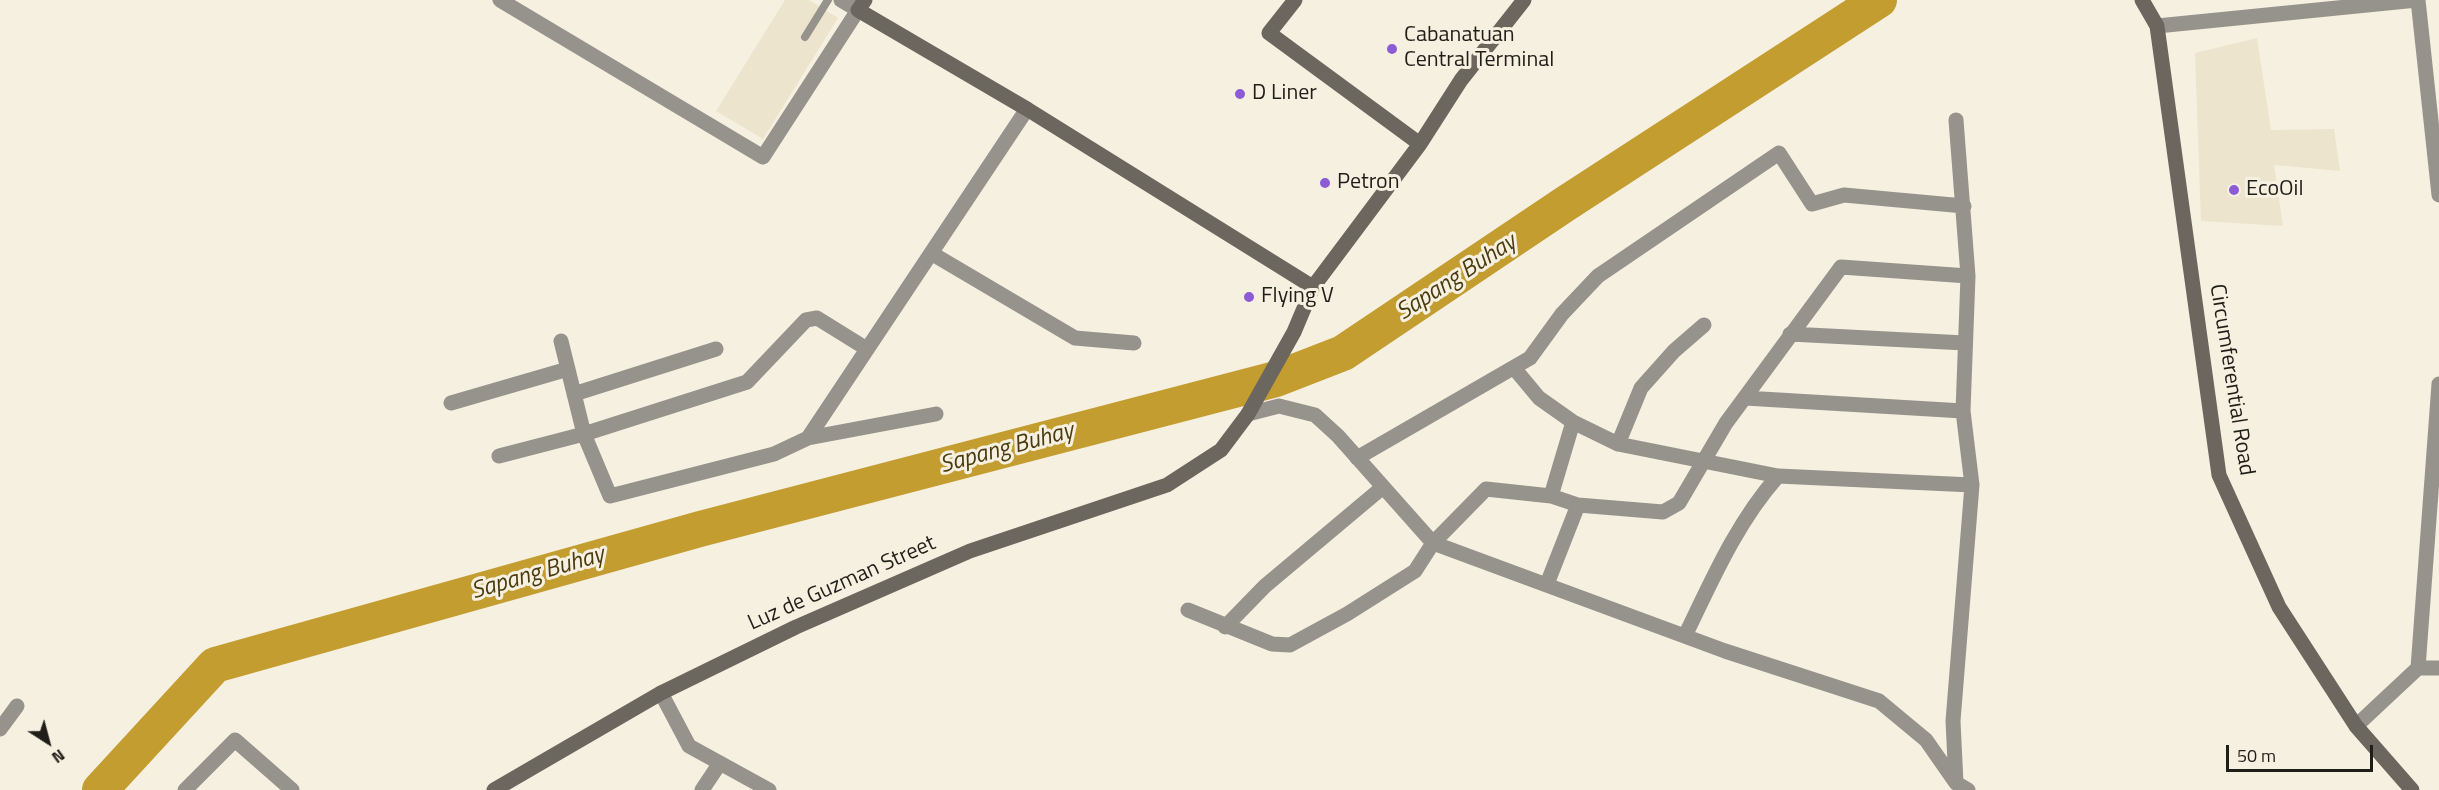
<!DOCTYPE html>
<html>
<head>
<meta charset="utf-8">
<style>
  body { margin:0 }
  #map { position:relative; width:2439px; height:790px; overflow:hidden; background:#f6f0e1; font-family:"Titillium Web",sans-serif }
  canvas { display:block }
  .north { position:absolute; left:18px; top:712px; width:60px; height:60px; -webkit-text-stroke:4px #f6f0e1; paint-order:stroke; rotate:144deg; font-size:16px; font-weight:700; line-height:24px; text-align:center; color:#201e18 }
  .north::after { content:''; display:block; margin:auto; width:21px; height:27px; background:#201e18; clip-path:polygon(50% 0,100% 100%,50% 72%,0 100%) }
  .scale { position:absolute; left:2226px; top:745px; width:147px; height:27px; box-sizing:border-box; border:3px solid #201e18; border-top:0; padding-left:8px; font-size:18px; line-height:21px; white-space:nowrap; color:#201e18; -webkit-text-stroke:4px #f6f0e1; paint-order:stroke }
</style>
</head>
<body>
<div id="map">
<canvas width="2439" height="790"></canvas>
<div class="north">N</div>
<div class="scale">50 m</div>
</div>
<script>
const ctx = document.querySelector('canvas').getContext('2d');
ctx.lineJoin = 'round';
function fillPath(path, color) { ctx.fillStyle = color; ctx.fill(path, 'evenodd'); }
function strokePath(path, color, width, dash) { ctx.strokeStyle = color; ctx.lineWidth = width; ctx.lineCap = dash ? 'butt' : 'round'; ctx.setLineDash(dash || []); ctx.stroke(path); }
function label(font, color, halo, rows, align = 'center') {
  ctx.font = font + ' "Titillium Web",sans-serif'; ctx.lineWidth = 6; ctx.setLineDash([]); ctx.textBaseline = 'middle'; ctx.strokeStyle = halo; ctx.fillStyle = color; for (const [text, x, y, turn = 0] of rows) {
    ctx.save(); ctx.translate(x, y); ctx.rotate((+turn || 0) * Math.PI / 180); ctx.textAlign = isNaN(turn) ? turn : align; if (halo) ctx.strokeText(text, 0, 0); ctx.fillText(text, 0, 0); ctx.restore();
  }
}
fillPath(new Path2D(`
  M785,0H809L838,18L763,139L716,111Z
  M2257,38L2271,130L2334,129L2340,171L2274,165L2283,226L2201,221L2195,53Z`), '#ede4ce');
strokePath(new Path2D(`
  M100,790L215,665L700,529L1276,379L1343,353L1565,204L1879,0`), '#c39d30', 36);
strokePath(new Path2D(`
  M805,37L828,0`), '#96938d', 8);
strokePath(new Path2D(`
  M500,0L763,157L858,10L841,0
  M2418,0L2439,195
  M2157,26L2417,0
  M1956,120L1968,276L1963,411L1972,485L1953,721L1956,783
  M931,253L1075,338L1134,343
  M1790,334L1965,343
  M561,341L584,434L610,496L774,454L808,438L1027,109
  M1514,368L1539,398L1573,422L1618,444L1778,476L1972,485
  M574,394L716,349
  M1745,398L1963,411
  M451,403L568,369
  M1248,414L1279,406L1315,415L1338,436L1433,543L1725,651L1879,701L1926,740L1956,783L1968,790
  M808,438L936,414
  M1618,444L1641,388L1674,351L1704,325
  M499,456L584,434L747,382L806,320L817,318L867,349
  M1357,458L1530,358L1562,314L1598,276L1779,153L1812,204L1844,195L1964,206
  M1551,496L1573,422
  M1547,584L1578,505
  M1188,610L1272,644L1290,645L1347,614L1415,571L1433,543L1486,489L1551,496L1578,505L1663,512L1679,503L1726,423L1841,267L1968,276
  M1225,627L1265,586L1383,487
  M1685,636C1712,580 1737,522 1778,476
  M2418,668H2439
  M661,693L689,746L769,790
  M2356,726L2418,668L2439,384
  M0,729L17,706
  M185,790L235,740L292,790
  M702,790L720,763`), '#96938d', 15);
strokePath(new Path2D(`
  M865,0L858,10L1027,109L1313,287
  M1295,0L1269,33L1420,144
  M2142,0L2157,26L2219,475L2279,607L2356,726L2412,790
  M494,790L661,693L796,627L970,551L1167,485L1221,450L1248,414L1294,332L1313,287L1420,144L1461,80L1524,0`), '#6b675f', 15);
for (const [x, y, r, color] of [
  [1392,49,6,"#8b5cd5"],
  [1240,94,6,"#8b5cd5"],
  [1325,183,6,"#8b5cd5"],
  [2234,190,6,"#8b5cd5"],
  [1249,297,6,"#8b5cd5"]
]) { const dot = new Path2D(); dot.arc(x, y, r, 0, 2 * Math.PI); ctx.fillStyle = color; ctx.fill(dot); strokePath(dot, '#f6f0e1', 2); }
label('22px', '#201e18', '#f6f0e1', [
  ["Cabanatuan",1404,36],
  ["Central Terminal",1404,61],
  ["D Liner",1252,94],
  ["Petron",1337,183],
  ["EcoOil",2246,190],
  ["Flying V",1261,297]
], 'left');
label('22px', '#201e18', '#f6f0e1', [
  ["Circumferential Road",2231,380,81],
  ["Luz de Guzman Street",842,584,-24]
]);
label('italic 24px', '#4a3a0e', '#f6f0e1', [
  ["Sapang Buhay",1457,278,-33],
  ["Sapang Buhay",1007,449,-15],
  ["Sapang Buhay",538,574,-16]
]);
</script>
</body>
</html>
